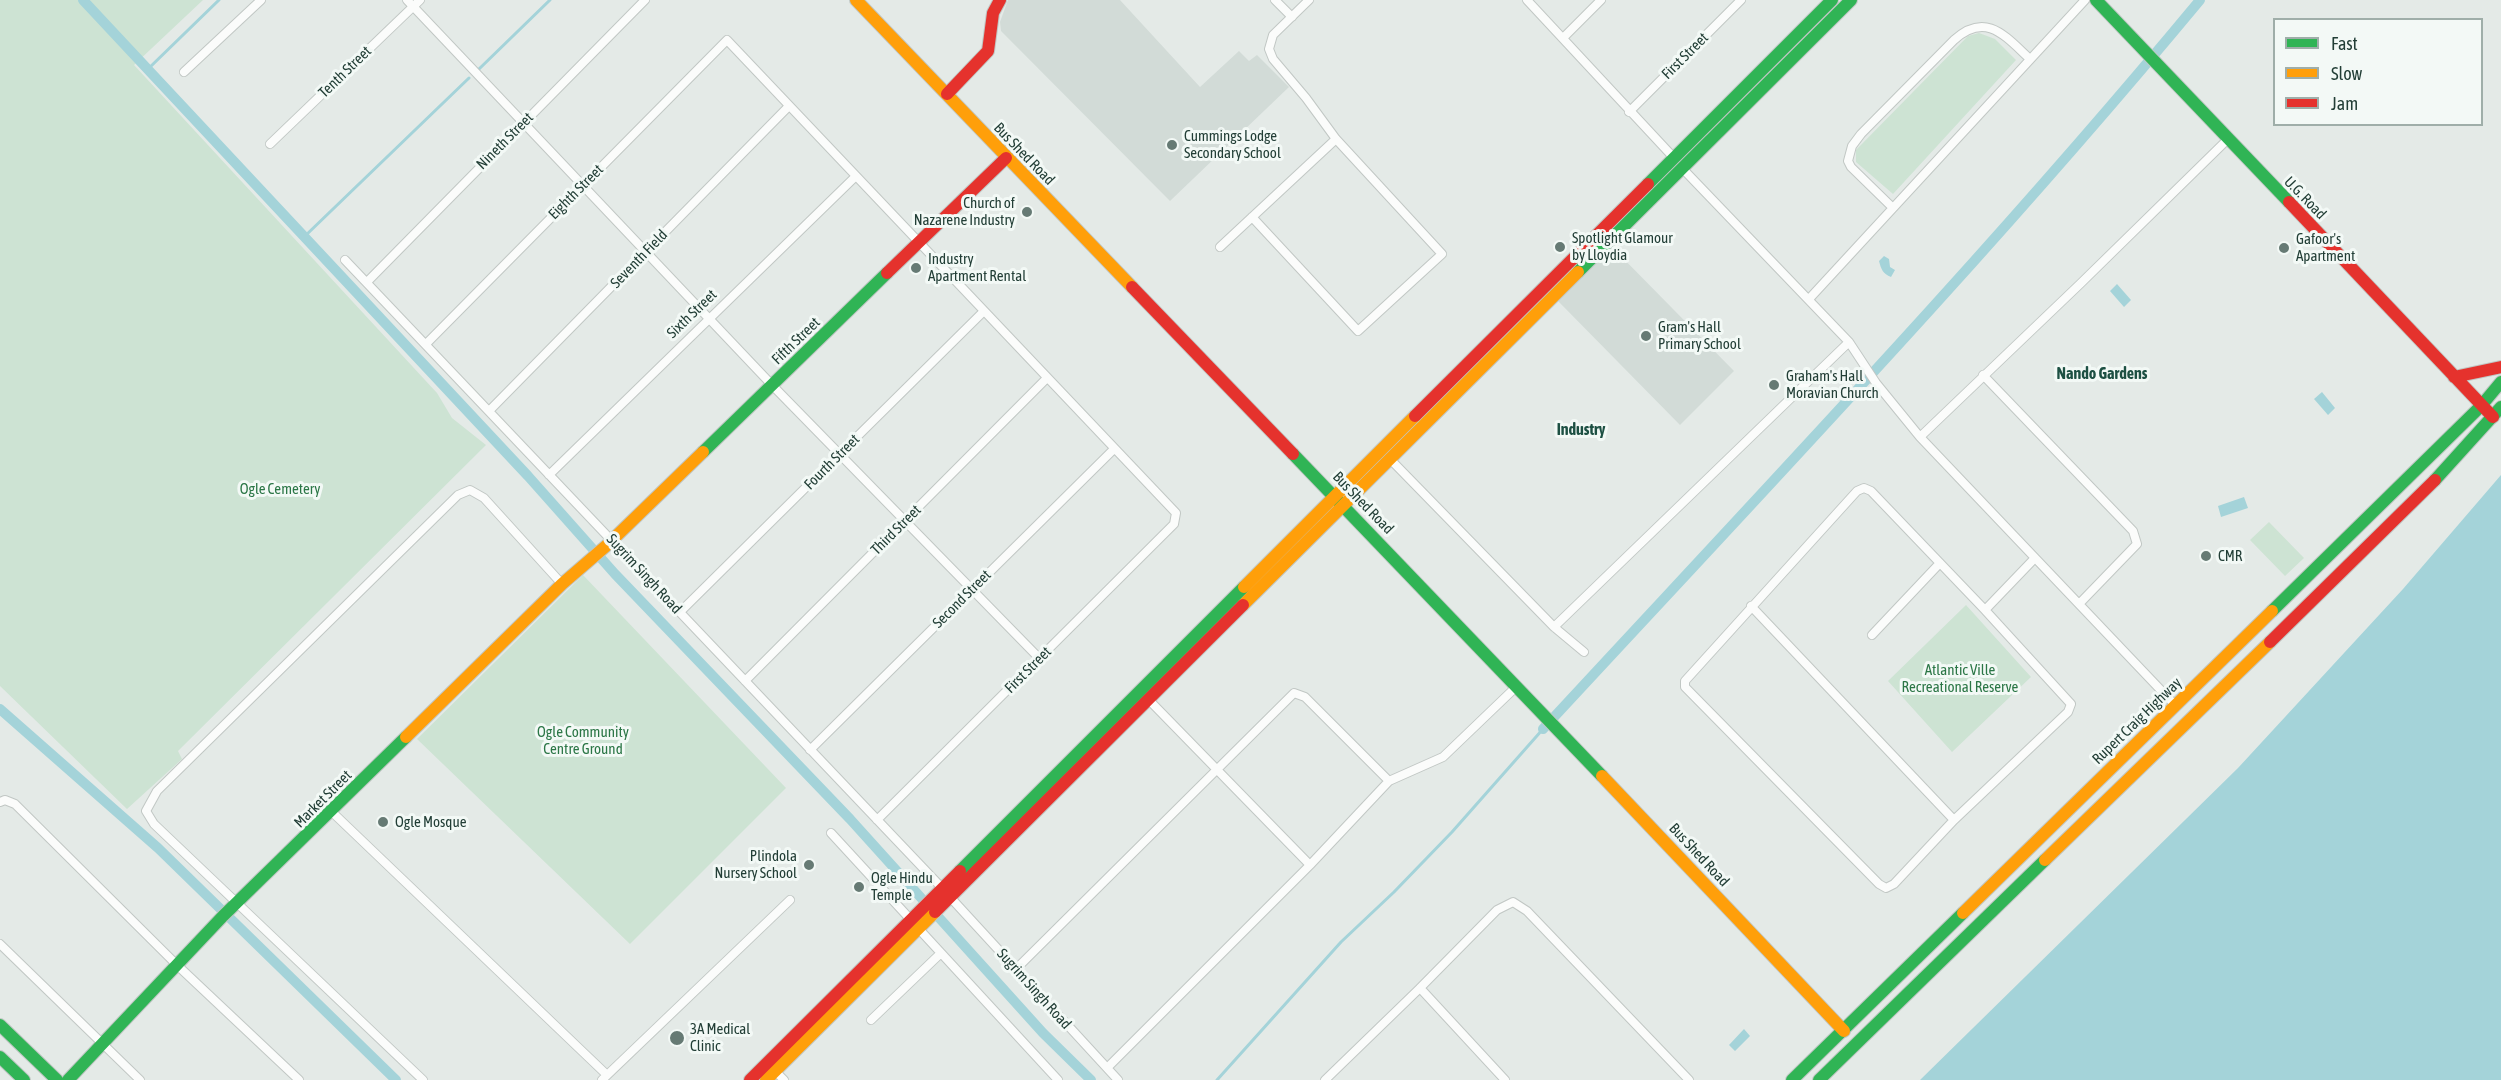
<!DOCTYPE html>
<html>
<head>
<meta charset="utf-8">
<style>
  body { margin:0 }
  #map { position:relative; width:2501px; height:1080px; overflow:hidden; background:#e4eae7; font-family:"Asap Condensed",sans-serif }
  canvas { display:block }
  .legend { position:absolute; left:2273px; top:18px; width:210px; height:108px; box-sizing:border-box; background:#f3f9f6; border:2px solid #9faea9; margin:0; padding:8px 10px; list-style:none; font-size:18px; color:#223e36 }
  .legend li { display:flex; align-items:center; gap:12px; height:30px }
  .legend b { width:30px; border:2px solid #9faea9 }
</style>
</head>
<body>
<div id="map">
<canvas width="2501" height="1080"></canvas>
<ul class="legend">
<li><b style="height:8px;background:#30b455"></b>Fast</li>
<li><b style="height:8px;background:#ff9f0a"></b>Slow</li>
<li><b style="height:8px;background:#e5322d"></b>Jam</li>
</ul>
</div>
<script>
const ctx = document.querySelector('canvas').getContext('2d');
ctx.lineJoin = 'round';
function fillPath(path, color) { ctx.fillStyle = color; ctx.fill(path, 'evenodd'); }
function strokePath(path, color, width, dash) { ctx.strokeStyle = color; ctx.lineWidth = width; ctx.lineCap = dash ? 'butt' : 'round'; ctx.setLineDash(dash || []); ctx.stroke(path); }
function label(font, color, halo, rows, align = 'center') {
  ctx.font = font + ' "Asap Condensed",sans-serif'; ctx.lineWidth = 6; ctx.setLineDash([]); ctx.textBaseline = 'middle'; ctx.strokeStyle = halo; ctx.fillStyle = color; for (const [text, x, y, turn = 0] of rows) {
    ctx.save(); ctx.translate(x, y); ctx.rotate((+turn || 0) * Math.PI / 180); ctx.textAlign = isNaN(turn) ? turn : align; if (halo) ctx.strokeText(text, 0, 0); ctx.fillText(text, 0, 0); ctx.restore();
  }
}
fillPath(new Path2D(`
  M1008,0H1120L1200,87L1239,51L1249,61L1257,55L1289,87L1170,201L1001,31L1000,22Z
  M1612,247L1734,371L1680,425L1558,301Z`), '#d2dbd7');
fillPath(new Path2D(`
  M0,0H203L134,65L437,393L452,418L486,445L178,751L182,759L127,809L0,686Z
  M1979,33L1995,39L2016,60L1893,194L1856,162V150L1968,36Z
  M2269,522L2304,558L2285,576L2250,540Z
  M583,575L786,788L630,944L417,739Z
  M1966,605L2031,677L1952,752L1888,681Z`), '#cde3d3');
fillPath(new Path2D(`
  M1884,256L1889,259L1890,267L1895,270L1891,277C1883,274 1881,269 1879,261Z
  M2117,284L2131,300L2124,307L2110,291Z
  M2322,392L2335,408L2328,415L2314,399Z
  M2501,475V1080H1920L2238,768L2403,589Z
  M2244,497L2248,508L2221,517L2218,506Z
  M1744,1029L1750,1036L1735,1051L1729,1045Z`), '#a4d3d9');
strokePath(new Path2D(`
  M148,69L219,0
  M478,70L550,0
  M305,236L469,78
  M1217,1080L1341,942L1394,892L1452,832L1543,729`), '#a4d3d9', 3);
strokePath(new Path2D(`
  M83,0L528,476L615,574L850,819L1043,1033L1091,1080
  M0,709L158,848L396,1080
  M1543,729C1765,489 1991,252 2200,0`), '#a4d3d9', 10);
const street = new Path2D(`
  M407,0L772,385L1040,659
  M1275,0L1292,17
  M1527,0L1675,159
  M1563,38L1601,0
  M184,72L261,0
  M1629,112L1741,0
  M270,144L420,0
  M1682,168L1849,342L1876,383L1920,437L2175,705
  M1893,208L1851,167L1848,161L1852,146L1861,134L1954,40C1986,11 2005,36 2030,59
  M1252,217L1358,331L1442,254L1336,139L1306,98L1273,59L1269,49L1273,35L1309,0
  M1220,247L1336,139
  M345,260L943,889
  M367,282L645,0
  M1809,299L2085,0
  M426,344L727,40L1176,513L1174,524L877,820
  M1983,375L2133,531L2137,544L2079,604
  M489,411L788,107
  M1920,437L2080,284L2227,140
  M1390,459L1554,627L1584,652
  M549,475L856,176
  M1864,488L1871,491L1985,610L2071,704L2068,712L1954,820L1894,884L1886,888L1879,884L1685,687V681L1857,491Z
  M1751,606L1954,820
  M1985,610L2034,559
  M680,612L984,311
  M1554,627L1849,342
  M1872,635L1940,563
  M745,681L1047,378
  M1148,699L1310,865
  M810,750L1114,449
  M0,802L5,800L15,804L177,965L299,1080
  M332,812L607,1075
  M831,833L911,920
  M950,897L1118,1080
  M918,928L1058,1080
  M0,944L140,1080
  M1016,969L1294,693L1305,697L1389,781
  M1420,988L1505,1080
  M871,1020L941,953
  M1107,1068L1310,865L1389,781L1443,757L1516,687
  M775,1071L784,1080
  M423,1080L154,824L146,811L157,791L458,495L470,490L484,498L562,584
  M602,1080L790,900
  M1325,1080L1420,988L1497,910L1513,902L1527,911L1689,1080`);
const fast = new Path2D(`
  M2096,0L2289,202
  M1648,184L1832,0
  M1578,272L1851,0
  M703,452L887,273
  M1293,454L1602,776
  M2435,480L2501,407
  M2272,611L2481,406L2501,382
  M960,871L1244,587
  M0,1025L57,1080
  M0,1057L24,1080
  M68,1080L223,916L406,737
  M1792,1080L1963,913
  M1819,1080L2045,860`);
const slow = new Path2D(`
  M856,0L1132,287
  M1244,587L1415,416
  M1243,605L1578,272
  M406,737L562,584L606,546L703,452
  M1602,776L1844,1031
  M2045,860L2270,642
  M1963,913L2272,611
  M766,1080L935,912`);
const jam = new Path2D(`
  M947,94L988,51L993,13L1000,0
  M2289,202L2493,417
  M887,273L1006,158
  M1132,287L1293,454
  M2454,377L2501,367
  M1415,416L1648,184
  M2270,642L2435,480
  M935,912L1243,605
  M750,1080L960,871`);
strokePath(street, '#c1c7c4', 10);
strokePath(fast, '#c0c7c4', 14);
strokePath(slow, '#c0c7c4', 14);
strokePath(jam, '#c0c7c4', 14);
strokePath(street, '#fbfcfb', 8);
strokePath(fast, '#30b455', 12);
strokePath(slow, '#ff9f0a', 12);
strokePath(jam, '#e5322d', 12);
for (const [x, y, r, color] of [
  [1172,145,6,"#667a74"],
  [1027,212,6,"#667a74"],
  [1560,247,6,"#667a74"],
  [2284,248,6,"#667a74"],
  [916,268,6,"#667a74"],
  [1646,336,6,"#667a74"],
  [1774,385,6,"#667a74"],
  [2206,556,6,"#667a74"],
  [383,822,6,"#667a74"],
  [809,865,6,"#667a74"],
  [859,887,6,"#667a74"],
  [677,1038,8,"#667a74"]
]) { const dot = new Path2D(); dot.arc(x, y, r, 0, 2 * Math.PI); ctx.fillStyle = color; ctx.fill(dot); strokePath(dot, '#f3f9f6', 2); }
label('15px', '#223e36', '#f3f9f6', [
  ["First Street",1685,56,-45],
  ["Tenth Street",345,72,-44],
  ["Nineth Street",505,141,-45],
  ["Bus Shed Road",1024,154,46],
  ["Eighth Street",576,192,-45],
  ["U.G. Road",2305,198,46],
  ["Seventh Field",639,259,-46],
  ["Sixth Street",692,314,-44],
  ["Fifth Street",796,341,-44],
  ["Fourth Street",832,462,-45],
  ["Bus Shed Road",1363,503,46],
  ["Third Street",896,530,-45],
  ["Sugrim Singh Road",644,574,47],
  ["Second Street",962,599,-45],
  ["First Street",1028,670,-45],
  ["Rupert Craig Highway",2137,721,-44],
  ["Market Street",323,799,-45],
  ["Bus Shed Road",1699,855,47],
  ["Sugrim Singh Road",1034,989,48]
]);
label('15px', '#223e36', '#f3f9f6', [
  ["Cummings Lodge",1184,136],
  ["Secondary School",1184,153],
  ["Church of",1015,203,"right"],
  ["Nazarene Industry",1015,220,"right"],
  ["Spotlight Glamour",1572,238],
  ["by Lloydia",1572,255],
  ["Gafoor's",2296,239],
  ["Apartment",2296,256],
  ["Industry",928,259],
  ["Apartment Rental",928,276],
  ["Gram's Hall",1658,327],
  ["Primary School",1658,344],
  ["Graham's Hall",1786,376],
  ["Moravian Church",1786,393],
  ["CMR",2218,556],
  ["Ogle Mosque",395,822],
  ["Plindola",797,856,"right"],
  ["Nursery School",797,873,"right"],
  ["Ogle Hindu",871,878],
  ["Temple",871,895],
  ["3A Medical",690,1029],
  ["Clinic",690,1046]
], 'left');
label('15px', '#2b7646', '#f3f9f6', [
  ["Ogle Cemetery",280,489],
  ["Atlantic Ville",1960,670],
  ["Recreational Reserve",1960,687],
  ["Ogle Community",583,732],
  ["Centre Ground",583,749]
]);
label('bold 16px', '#1d5043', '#f3f9f6', [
  ["Nando Gardens",2102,374],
  ["Industry",1581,430]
]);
</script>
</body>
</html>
